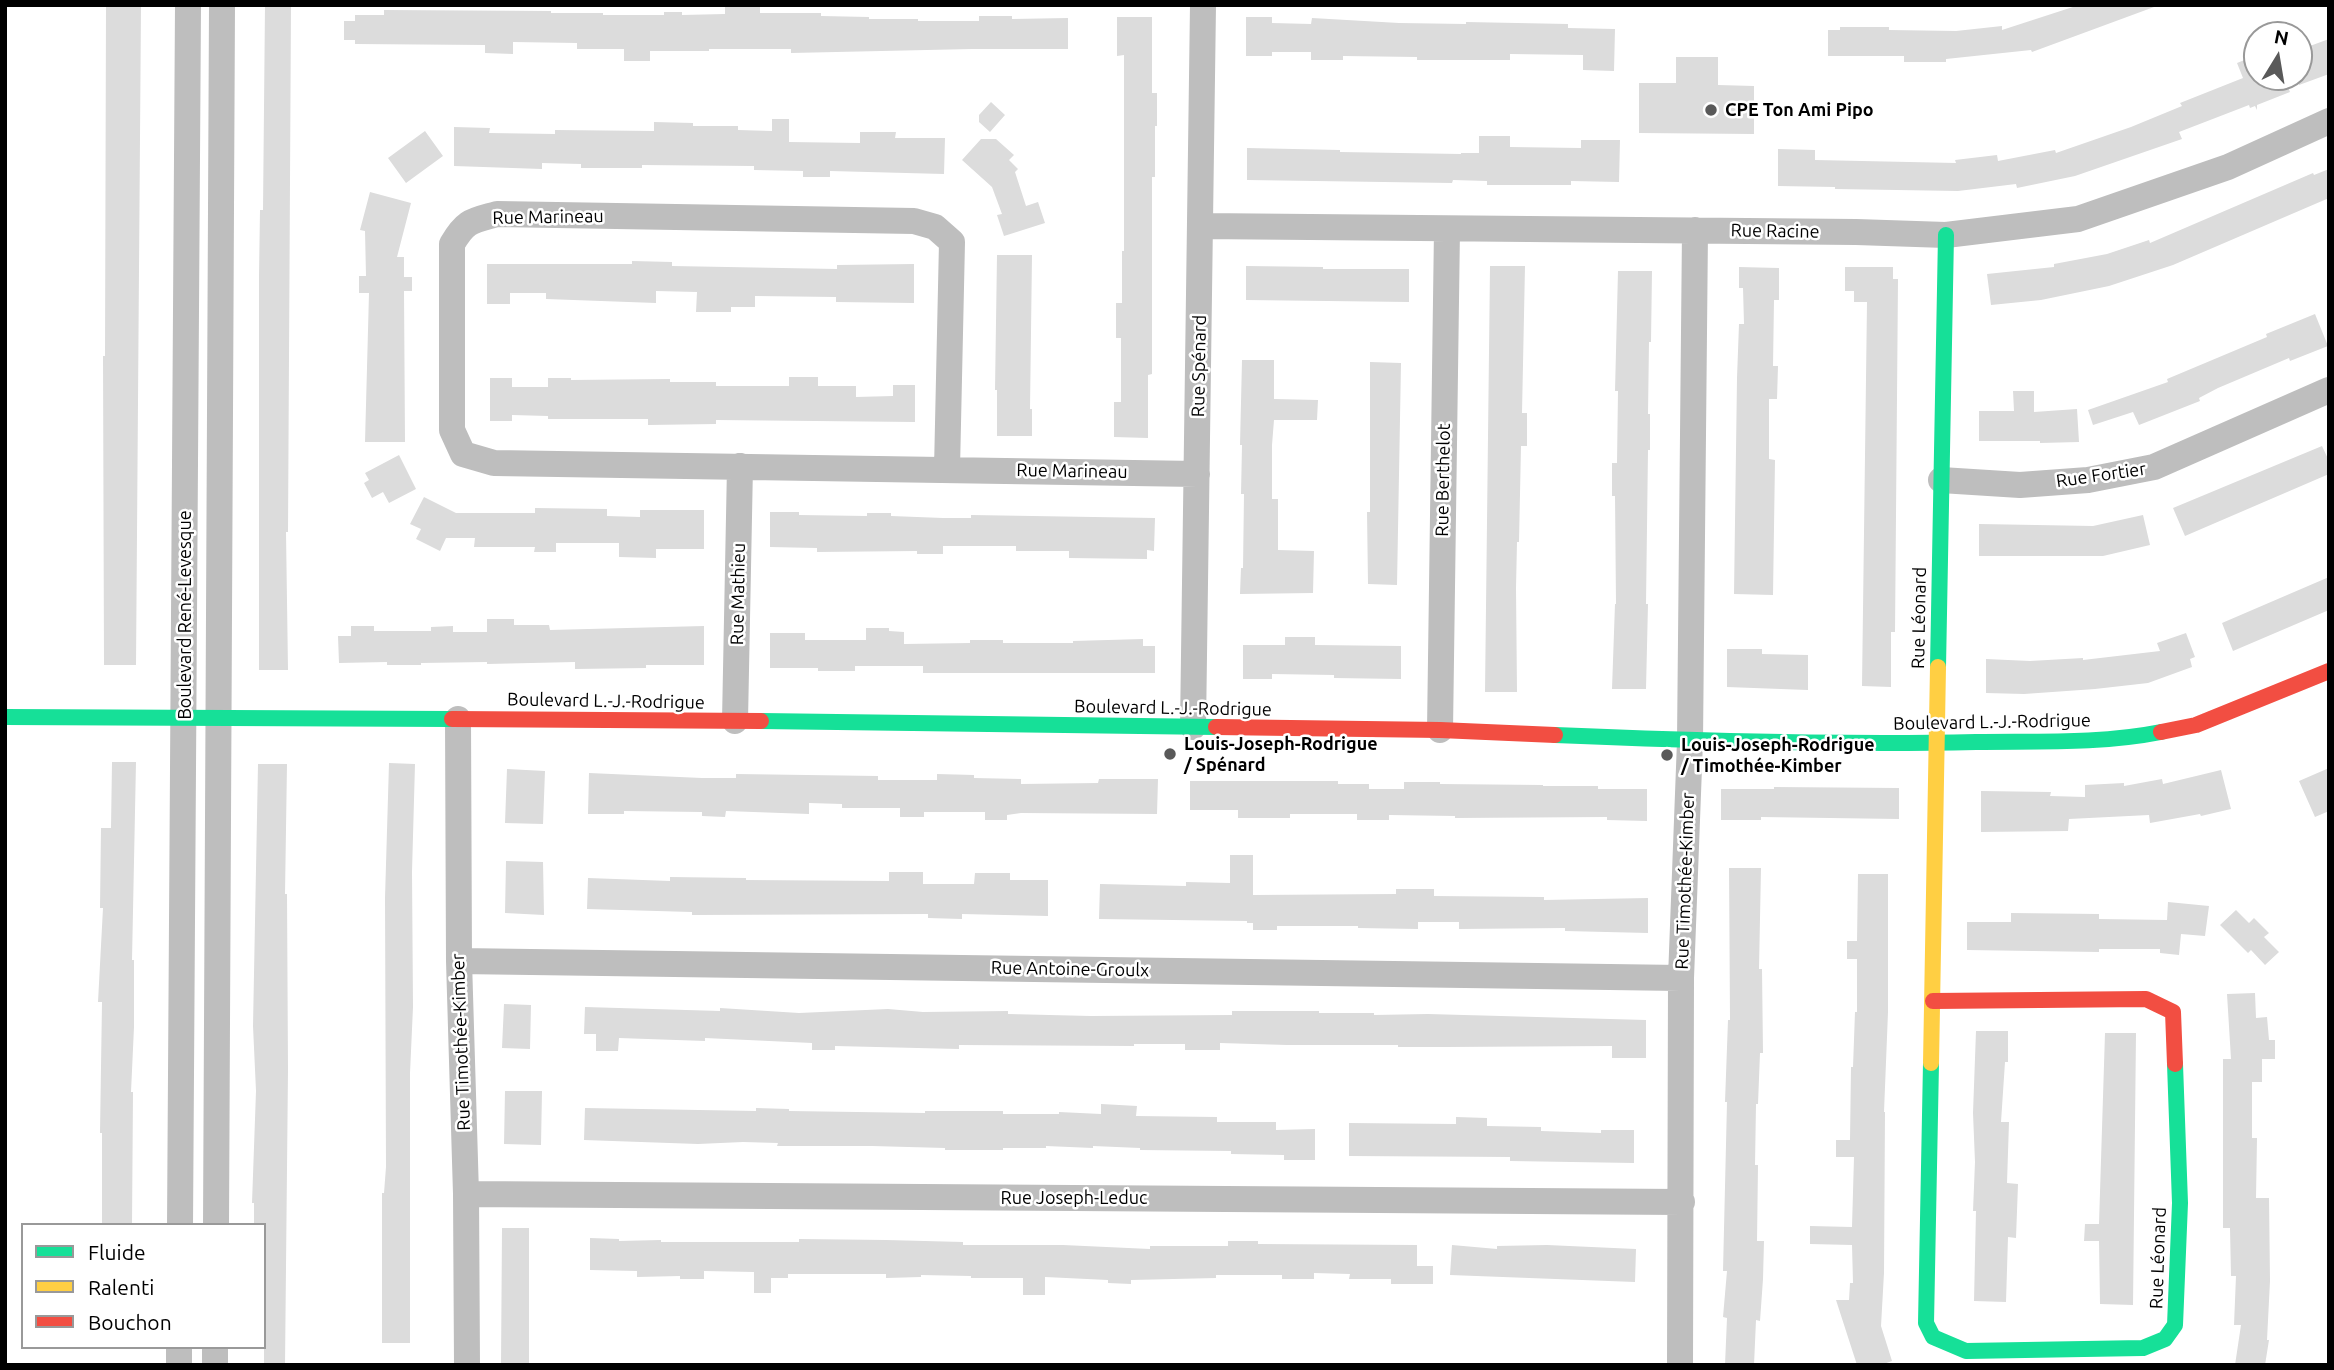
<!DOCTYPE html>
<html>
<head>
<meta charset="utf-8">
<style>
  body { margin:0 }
  #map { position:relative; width:2334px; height:1370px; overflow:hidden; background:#fff; font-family:Ubuntu,sans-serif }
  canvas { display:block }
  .frame { position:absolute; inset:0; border:7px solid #000; pointer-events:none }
  .legend { position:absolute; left:21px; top:1223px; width:245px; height:126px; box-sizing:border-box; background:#fff; border:2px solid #999; margin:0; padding:9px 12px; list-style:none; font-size:21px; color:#000 }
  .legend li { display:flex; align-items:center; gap:14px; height:35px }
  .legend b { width:35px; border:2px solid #999 }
  .north { position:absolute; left:2243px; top:21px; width:70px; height:70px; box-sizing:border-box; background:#fff; border:2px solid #999; border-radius:50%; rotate:11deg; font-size:19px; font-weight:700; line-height:28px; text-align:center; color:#000 }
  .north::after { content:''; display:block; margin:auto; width:24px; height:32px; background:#595959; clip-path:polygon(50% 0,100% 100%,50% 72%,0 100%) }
</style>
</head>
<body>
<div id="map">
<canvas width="2334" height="1370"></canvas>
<div class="frame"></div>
<ul class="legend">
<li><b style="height:9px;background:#16e098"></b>Fluide</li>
<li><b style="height:9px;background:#ffcf43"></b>Ralenti</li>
<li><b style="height:9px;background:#f24e42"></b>Bouchon</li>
</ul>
<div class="north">N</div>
</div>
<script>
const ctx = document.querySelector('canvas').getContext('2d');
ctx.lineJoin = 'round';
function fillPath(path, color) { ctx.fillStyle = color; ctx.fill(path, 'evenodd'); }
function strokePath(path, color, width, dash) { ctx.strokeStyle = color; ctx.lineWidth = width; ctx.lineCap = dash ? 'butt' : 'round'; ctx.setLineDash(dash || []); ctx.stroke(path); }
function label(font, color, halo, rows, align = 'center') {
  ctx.font = font + ' Ubuntu,sans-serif'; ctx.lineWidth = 5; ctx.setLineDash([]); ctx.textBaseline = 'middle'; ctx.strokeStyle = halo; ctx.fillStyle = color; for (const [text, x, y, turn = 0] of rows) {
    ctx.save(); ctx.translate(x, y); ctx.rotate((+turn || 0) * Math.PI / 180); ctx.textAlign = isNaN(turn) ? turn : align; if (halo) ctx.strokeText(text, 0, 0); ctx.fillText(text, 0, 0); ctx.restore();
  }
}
fillPath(new Path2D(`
  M106,5H141L136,665H104L103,356H105Z
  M265,5H291L288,532H286L288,670H259V276L260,210H263Z
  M2079,5L2154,7L2032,52L2031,50L1946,59V62H1904V56H1828V30H1840V27H1889V30L1956,31L2002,26V30Z
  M725,7H760V13H821V16L869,17V19H918V21H979V16H1012V19L1068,18V49H972L791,53V49H709V51H650V61H624V49H577V43L513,42V54L485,53V45L355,44V40H344V21H355V15H384V10L551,11V13H603V15H664V12H682V15L725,14Z
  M1117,17H1152V93H1157V126H1155V177H1152V374L1148,375V438L1114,437V402H1121V338H1116V303H1122V251H1124V55L1117,56Z
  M1246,17H1272V23L1311,24L1312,18L1399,23L1466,24V22L1568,24V28L1615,29L1614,71L1583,70V55L1510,54V60H1417V57L1343,56V60H1311V52H1272V56H1246Z
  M2329,39V74L2299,85V50Z
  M2257,55V77H2284L2290,92L2257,105V110L2255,106L2250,108L2249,105L2179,132L2182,139L2075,176L2017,188L2016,184L1958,191L1835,189V187L1778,186V149L1815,150V160L1956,163L1955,160L1997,155L1998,161L2055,150L2056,153L2131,127L2182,106L2180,103L2243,78L2237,63Z
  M1676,57H1718V85L1754,86V134L1639,133V83H1676Z
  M991,102L1005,115L990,132L979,122V115Z
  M772,119H789V142L860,143V132H896L895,138H945L944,174L830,171V177H803V171L754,170V166L642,165V168H581V164L542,163V169L454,166V127L490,128L489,133L555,134V130L654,131V122L693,123V126H738V130L772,131Z
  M425,131L443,156L406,183L388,158Z
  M1479,136H1510V147L1581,148V140H1620L1619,182L1571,181V185H1487V181L1453,180L1452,183L1247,180V148L1340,150V152L1461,154V153H1479Z
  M981,139H996L1014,155L1009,160L1018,169L1015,172L1026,206L1038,202L1045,223L1004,236L997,215L1002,214L992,187L962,160Z
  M2329,169V198L2173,265L2109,286L2041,300L1991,305L1987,274L2054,267V264L2107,254L2149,240L2150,243L2313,173L2314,175Z
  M370,192L411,203L397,257H404V277H412V291H404L405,442H365L369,293H359V276H366L365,231L360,230Z
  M997,255H1032L1030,409H1032V436H997V390H995Z
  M632,261L672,262V266L837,269V265L914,264V303L836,302V297L755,296V307H731V312H696L697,292L656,291V303L546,299V293H510V304H487V264H632Z
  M1246,266L1323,267V269H1409V302L1246,300Z
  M1490,266H1525L1522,413H1527V446H1521L1519,542H1517L1516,588L1517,692H1485Z
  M1739,267L1779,268V300H1774L1773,366H1778L1777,399H1769V459L1775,460L1773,595L1734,594L1737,378L1739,324H1744L1743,288H1739Z
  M1845,267H1893V279H1898L1895,632H1891V687L1862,686L1867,302H1854V291H1845Z
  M1618,271H1652L1651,342H1649L1648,414H1650V450H1648L1646,604H1648L1646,689H1612L1615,604H1616L1615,496H1612V463H1617L1618,391H1615Z
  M2315,314L2328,346L2290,361L2289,358L2218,388L2199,398L2200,401L2139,425L2133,412L2093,425L2088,410L2168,382L2167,379L2267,337L2266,334Z
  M1242,360H1274V399L1318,400L1317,420H1274L1272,445V499H1278V550L1314,551L1313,593L1240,594L1241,568H1243L1244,494H1241L1242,445H1240Z
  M1370,362L1401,363L1397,585L1368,584L1367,512H1370Z
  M789,377H818V386H856V397L893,396V385H915V422L716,420V424L648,425V419H548V416L512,415V421H490V378H512V387H548V378H571V380L670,379V382H716V386H789Z
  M2013,391H2034V412L2077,409L2079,442L2040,443V441H1979V411H2014Z
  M2322,446L2329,461V474L2185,536L2173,508Z
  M399,455L416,489L389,503L383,492L372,498L364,483L369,480L365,473Z
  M424,497L456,513H535V508L607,509V516L640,517V510H704V549H656V558L619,557V543H556V552H534L535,547H474L475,538H446L440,551L416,539L421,529L410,524Z
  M770,512H799V515L867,516V513H891V516L943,518H971V515L1155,518L1154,551L1147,550V559L1069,558V551H1016V546H943V554H917V551L817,552V548L770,547Z
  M2143,515L2150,545L2103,556H1979V524L2093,526Z
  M2329,577V610L2233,651L2222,623Z
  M487,619H514V625H549L550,630L704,626V665H646V668L575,669V662L487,664V662L421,663V665H387V662L339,663L338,636H351V626H374V631H431V627L453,626V632H487Z
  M866,628H889V631L904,632V644L970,643V640H1003V643H1073V641L1143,639V646H1155V673H923V666H855V671H818V668H770V633H805V640H866Z
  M2186,633L2195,657L2190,659L2192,667L2148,683L2095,689L2024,694L1986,693V659L2030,661L2083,658V660L2160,651L2157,643Z
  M1285,637H1315V645L1401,646V679L1334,678V675L1272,674V679H1243V645H1285Z
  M1727,649H1762V654L1808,655V690L1727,687Z
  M112,762H136L132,960H134V1027L131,1092H133L132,1225H102V1133H100L102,1002H98L103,908H100L101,828H111Z
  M389,763L415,764L412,872L413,1007L410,1073V1343H382V1193H384L386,1167L385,898Z
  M258,764H287L285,894H287L288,1070L285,1365H264V1225H254V1203H252L256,1091L253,1026Z
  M2329,768V811L2315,817L2299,781Z
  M507,769L545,771L543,824L505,823Z
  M2221,770L2231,809L2201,816L2200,814L2150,823L2149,815L2069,819L2068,831L1981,832V791L2051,792L2050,796L2085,797V785L2124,783V786L2162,779L2163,784Z
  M589,773L702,778H736V774L878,776V780H937V774L974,775V778L1021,779V784L1098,783L1099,779H1158L1157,814L1021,813L1007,815V820H985V812H924V817H900V808H842V804L809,803V814L726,811L725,817L702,816V812L624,811V814H588Z
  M1190,781H1338V784H1369V789H1404V782H1440V784L1543,785V786H1598V789H1647V821L1607,820V817L1455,818V816L1389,815V820H1357V814H1290V818H1238V810H1190Z
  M1774,787L1899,788V819L1761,817V820H1721V789H1774Z
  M1230,855H1253V895L1396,894V889H1434V896L1544,897V900L1648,898V933L1565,931V928L1459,929V922H1418V929L1358,928V926H1277V930H1253V923H1247V921L1099,919L1100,884L1186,886V882L1230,883Z
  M506,861L543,862L544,915L505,913Z
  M1729,868H1761L1759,969H1762L1763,1053H1760L1758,1104H1756L1755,1165H1758L1757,1241H1764L1763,1279L1760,1321L1756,1320L1754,1365H1725L1727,1318L1723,1317L1727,1271H1723L1727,1102H1725L1728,1020H1730Z
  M889,872H923V884H974L975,873H1010V880H1048V916L962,914V919L928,918V914L692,915V912L587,909L588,878L670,881V877L746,878V880L889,881Z
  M1858,874H1888V1012L1884,1112H1885L1884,1273L1881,1326L1892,1361L1881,1365H1857L1836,1300H1849L1850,1283H1853L1852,1245L1810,1244V1226L1852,1227L1854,1157H1836V1140H1850L1851,1067H1853L1855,1012H1857V959H1847V941H1857Z
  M2168,902L2209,906L2205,936L2181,934L2179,955L2160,953V949H2099V952L1967,950V922H2011V913L2099,914V919L2167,920Z
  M2236,910L2249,923L2254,918L2269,933L2264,937L2279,952L2265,965L2251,950L2248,953L2220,925Z
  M2255,993L2256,1018L2267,1017L2269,1040H2275V1059H2262V1082H2252V1138H2257L2256,1198H2269L2270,1281L2267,1340H2269L2265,1365H2235L2241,1325H2234L2236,1276H2231L2230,1228H2223V1059H2231L2227,994Z
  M504,1004L531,1005L530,1049L502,1048Z
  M585,1007L720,1011V1008L799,1013L888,1009L923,1012L1008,1011V1014L1091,1016L1232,1015V1011H1319V1013H1374V1015L1428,1014L1646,1020V1058H1612V1046L1446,1047H1398V1045H1287L1220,1043V1050H1185V1044H1134V1046L959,1045V1049L835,1046V1050H812V1043L705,1038V1041L619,1038L618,1051H596V1034H584Z
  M1976,1031H2008V1062H2005L2001,1122H2009L2007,1183L2018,1184L2016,1238L2008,1237L2006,1302L1974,1301L1976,1211H1973L1975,1162L1973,1113Z
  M2105,1033H2136L2133,1305L2100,1304L2099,1241H2084L2085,1224H2099Z
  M505,1091H542L541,1145L504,1144Z
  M1101,1104L1137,1106L1136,1116L1217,1117V1122H1276V1130L1315,1129V1160H1284V1155L1231,1154V1151L1140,1150V1148L1093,1146V1148L1046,1146V1148H1003V1150H945V1148L872,1146H777L778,1143L743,1142L698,1144L584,1140L585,1108L756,1111V1108L789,1109V1111L925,1113V1111H1003V1114H1059V1112L1101,1114Z
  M1456,1117L1487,1118V1126L1541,1127V1131L1601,1133V1130H1634V1163L1510,1161V1157L1349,1156V1123L1456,1124Z
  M502,1228H529V1365H501Z
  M590,1238L619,1239V1241L661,1240V1242H799V1239L886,1240L963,1242V1245H1063L1150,1249V1246H1228V1241H1258V1244L1417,1245V1266H1433V1284H1391V1279H1349L1350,1274L1314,1273V1279H1282V1275H1216V1278L1131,1280V1284L1108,1283V1280L1045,1277V1295H1023V1278H971V1276L921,1275V1277L886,1278V1274H788V1278H771V1293H754V1272L704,1271V1279H680V1276L637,1277V1271L590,1270Z
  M1452,1245L1497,1249V1246L1547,1245L1636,1249L1635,1282L1450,1275Z`), '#dcdcdc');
strokePath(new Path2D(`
  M1201,226L1856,232L1946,235L2078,219L2228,167L2329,121
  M947,469L952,242L935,227L914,221L497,214C472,221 466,220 452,244V430L463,454L494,463L1197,474
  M1941,480L2020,485L2088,480L2154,467L2329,390
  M458,719L459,961L466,1194L467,1365
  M735,721L740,466
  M1193,727L1203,5
  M1440,730L1447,229
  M459,961L1681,978
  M466,1194L1682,1202
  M180,1225L188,5
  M216,1225L222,5
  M179,1365V1347
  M215,1365V1347
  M1680,1365L1681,978L1690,741L1695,230`), '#bebebe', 26);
strokePath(new Path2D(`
  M1938,667L1946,235
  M5,717L452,719
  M761,721L1216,727
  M1555,735C1695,741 1835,745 1976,742C2037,741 2101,744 2161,732
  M1931,1063L1926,1323L1933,1337L1966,1351L2143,1348L2165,1339L2175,1325L2180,1203L2175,1064`), '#16e098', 16);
strokePath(new Path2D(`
  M1931,1063L1938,667`), '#ffcf43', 16);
strokePath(new Path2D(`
  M452,719L761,721
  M1216,727L1440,730L1555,735
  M2161,732L2196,725L2329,671
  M1933,1001L2146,999L2173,1012L2175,1064`), '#f24e42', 16);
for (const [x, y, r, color] of [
  [1711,110,7,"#595959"],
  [1170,754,7,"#595959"],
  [1667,755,7,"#595959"]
]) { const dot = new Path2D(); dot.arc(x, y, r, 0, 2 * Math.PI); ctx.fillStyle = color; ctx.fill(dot); strokePath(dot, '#fff', 2.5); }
label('bold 18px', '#000', '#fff', [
  ["CPE Ton Ami Pipo",1725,110],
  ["Louis-Joseph-Rodrigue",1184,744],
  ["/ Spénard",1184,765],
  ["Louis-Joseph-Rodrigue",1681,745],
  ["/ Timothée-Kimber",1681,766]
], 'left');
label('18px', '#000', '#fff', [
  ["Rue Marineau",548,217,-1],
  ["Rue Racine",1775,231,1],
  ["Rue Spénard",1199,366,-89],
  ["Rue Marineau",1072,471,1],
  ["Rue Fortier",2101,475,-8],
  ["Rue Berthelot",1443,480,-89],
  ["Rue Mathieu",738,594,-89],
  ["Boulevard René-Levesque",185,615,-90],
  ["Rue Léonard",1919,618,-89],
  ["Boulevard L.-J.-Rodrigue",606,701,1],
  ["Boulevard L.-J.-Rodrigue",1173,708,1],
  ["Boulevard L.-J.-Rodrigue",1992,722,-1],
  ["Rue Timothée-Kimber",1685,881,-88],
  ["Rue Antoine-Groulx",1070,969,1],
  ["Rue Timothée-Kimber",461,1042,-92],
  ["Rue Joseph-Leduc",1074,1198],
  ["Rue Léonard",2158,1258,-88]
]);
</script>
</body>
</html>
